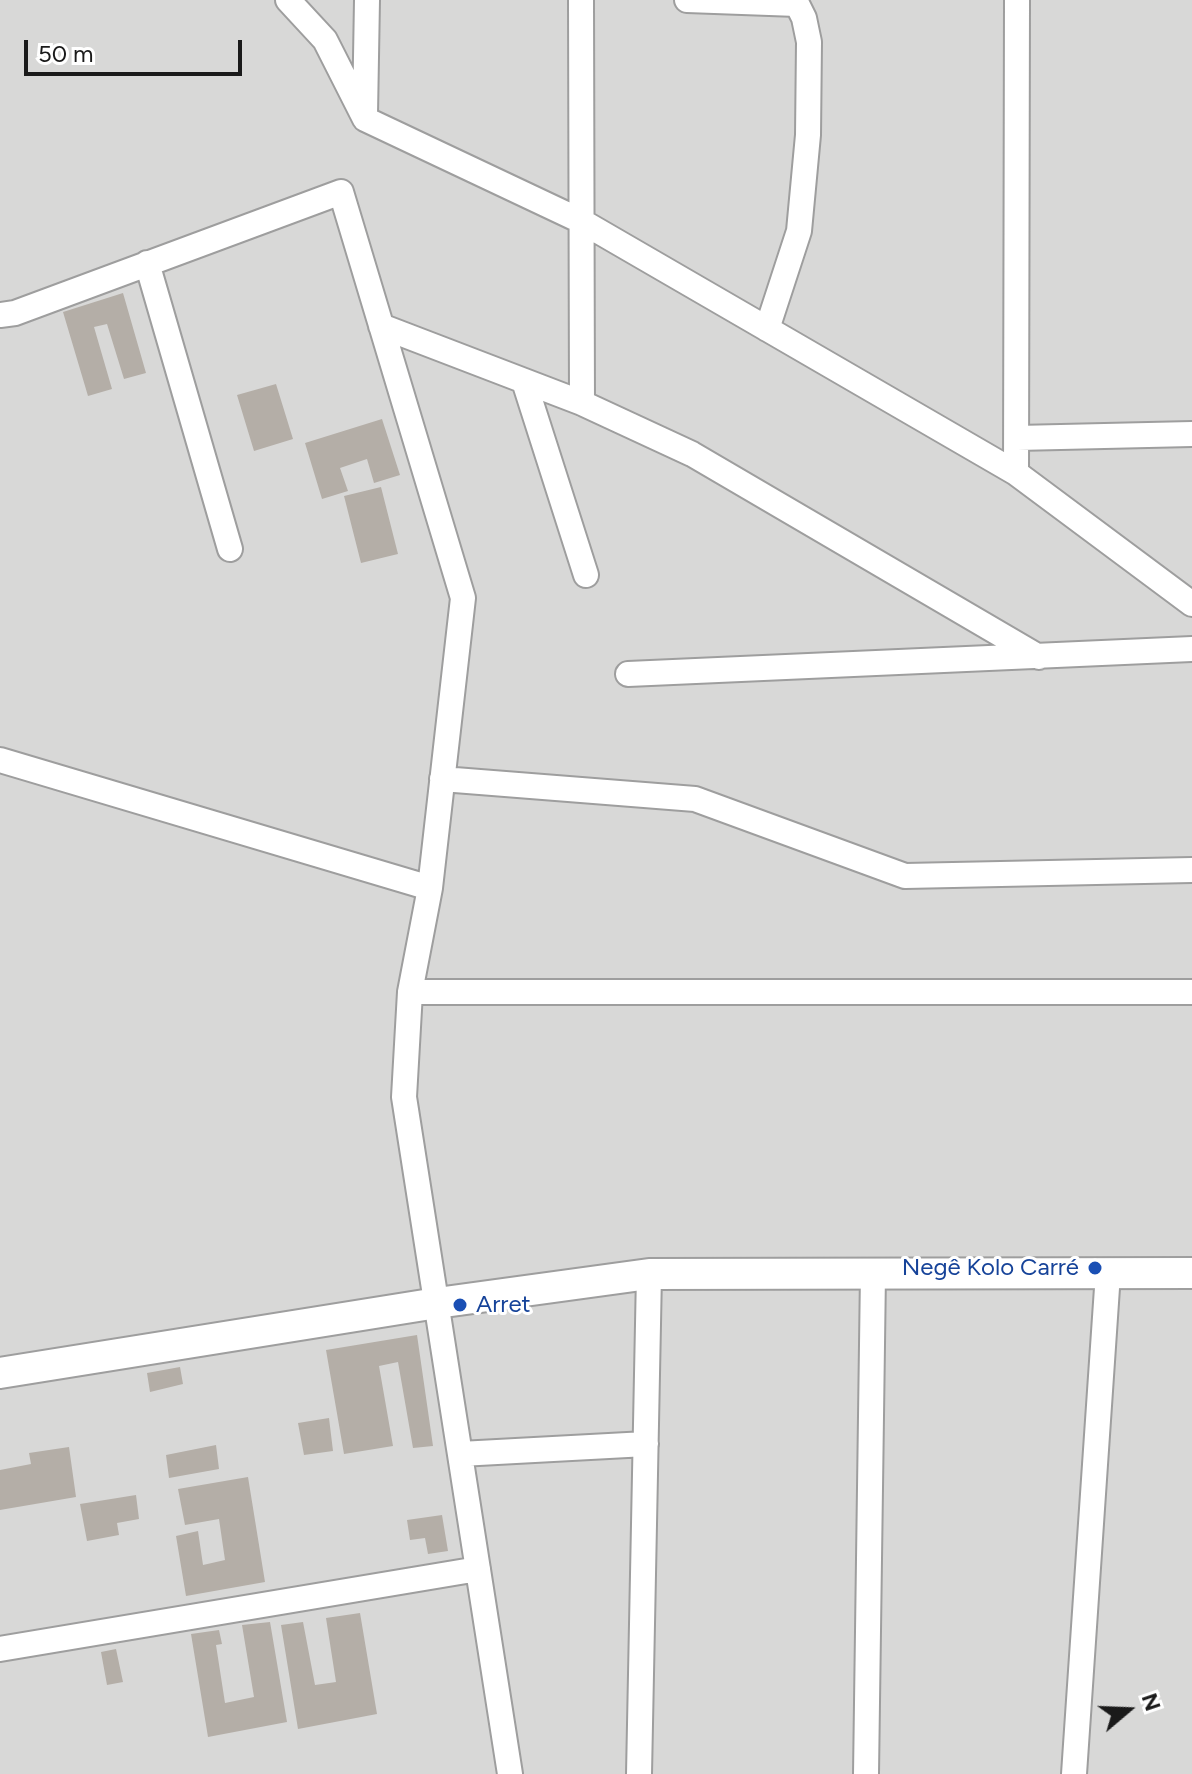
<!DOCTYPE html>
<html>
<head>
<meta charset="utf-8">
<style>
  body { margin:0 }
  #map { position:relative; width:1192px; height:1774px; overflow:hidden; background:#ebe9e1; font-family:Figtree,sans-serif }
  canvas { display:block }
  .north { position:absolute; left:1088px; top:1670px; width:80px; height:80px; -webkit-text-stroke:6px #fff; paint-order:stroke; rotate:71deg; font-size:22px; font-weight:700; line-height:32px; text-align:center; color:#1a1a1a }
  .north::after { content:''; display:block; margin:auto; width:28px; height:36px; background:#1a1a1a; clip-path:polygon(50% 0,100% 100%,50% 72%,0 100%) }
  .scale { position:absolute; left:24px; top:40px; width:218px; height:36px; box-sizing:border-box; border:4px solid #1a1a1a; border-top:0; padding-left:10px; font-size:24px; line-height:28px; white-space:nowrap; color:#1a1a1a; -webkit-text-stroke:6px #fff; paint-order:stroke }
</style>
</head>
<body>
<div id="map">
<canvas width="1192" height="1774"></canvas>
<div class="north">N</div>
<div class="scale">50 m</div>
</div>
<script>
const ctx = document.querySelector('canvas').getContext('2d');
ctx.lineJoin = 'round';
function fillPath(path, color) { ctx.fillStyle = color; ctx.fill(path, 'evenodd'); }
function strokePath(path, color, width, dash) { ctx.strokeStyle = color; ctx.lineWidth = width; ctx.lineCap = dash ? 'butt' : 'round'; ctx.setLineDash(dash || []); ctx.stroke(path); }
function label(font, color, halo, rows, align = 'center') {
  ctx.font = font + ' Figtree,sans-serif'; ctx.lineWidth = 6; ctx.setLineDash([]); ctx.textBaseline = 'middle'; ctx.strokeStyle = halo; ctx.fillStyle = color; for (const [text, x, y, turn = 0] of rows) {
    ctx.save(); ctx.translate(x, y); ctx.rotate((+turn || 0) * Math.PI / 180); ctx.textAlign = isNaN(turn) ? turn : align; if (halo) ctx.strokeText(text, 0, 0); ctx.fillText(text, 0, 0); ctx.restore();
  }
}
fillPath(new Path2D(`
  M0,0H1192V1774H0Z`), '#d8d8d7');
fillPath(new Path2D(`
  M123,293L146,373L124,379L107,324L94,327L112,389L88,396L63,312Z
  M276,384L293,439L254,451L237,395Z
  M382,419L400,475L374,483L367,459L340,468L348,491L322,499L305,443Z
  M381,487L398,554L361,563L344,496Z
  M417,1335L433,1446L413,1448L398,1362L379,1366L393,1446L344,1454L326,1350Z
  M180,1367L183,1384L150,1392L147,1373Z
  M329,1418L333,1451L304,1455L298,1423Z
  M216,1445L219,1469L169,1478L166,1455Z
  M69,1447L76,1497L0,1510V1470L31,1464L29,1453Z
  M248,1477L265,1582L186,1596L176,1536L198,1531L203,1565L225,1560L219,1519L185,1525L178,1489Z
  M136,1495L139,1519L117,1523L119,1535L87,1541L80,1504Z
  M442,1515L448,1551L428,1554L425,1538L410,1540L407,1520Z
  M360,1613L377,1714L298,1729L281,1625L303,1622L315,1685L336,1682L326,1618Z
  M270,1622L287,1722L208,1737L191,1634L219,1630L222,1644L216,1645L225,1703L254,1697L242,1625Z
  M116,1649L123,1682L107,1685L101,1652Z`), '#b4aea7');
const minor = new Path2D(`
  M288,0L325,40L365,119L581,221L1016,473L1192,604
  M581,0L582,403
  M687,0L797,4L804,18L809,42L808,135L799,231L767,329
  M365,114L367,0
  M147,263L230,549
  M0,315L15,313L341,192L463,598L430,888L410,992L404,1097L510,1774
  M381,326L582,403L692,454L1039,657
  M524,381L586,575
  M1017,438L1192,434
  M1016,473L1017,0
  M628,674L1192,649
  M0,760L430,888
  M442,779L695,799L905,876L1192,870
  M410,992H1192
  M460,1454L646,1444
  M0,1649L478,1569
  M639,1774L649,1274
  M866,1774L873,1273
  M1074,1774L1108,1273`);
const tertiary = new Path2D(`
  M0,1373L437,1303L649,1274L1192,1273`);
strokePath(minor, '#9e9e9e', 28);
strokePath(tertiary, '#9e9e9e', 34);
strokePath(minor, '#fff', 24);
strokePath(tertiary, '#fff', 30);
for (const [x, y, r, color] of [
  [1095,1268,8,"#1a4fb4"],
  [460,1305,8,"#1a4fb4"]
]) { const dot = new Path2D(); dot.arc(x, y, r, 0, 2 * Math.PI); ctx.fillStyle = color; ctx.fill(dot); strokePath(dot, '#fff', 3); }
label('24px', '#164399', '#fff', [
  ["Negê Kolo Carré",1079,1268],
  ["Arret",476,1305,"left"]
], 'right');
</script>
</body>
</html>
